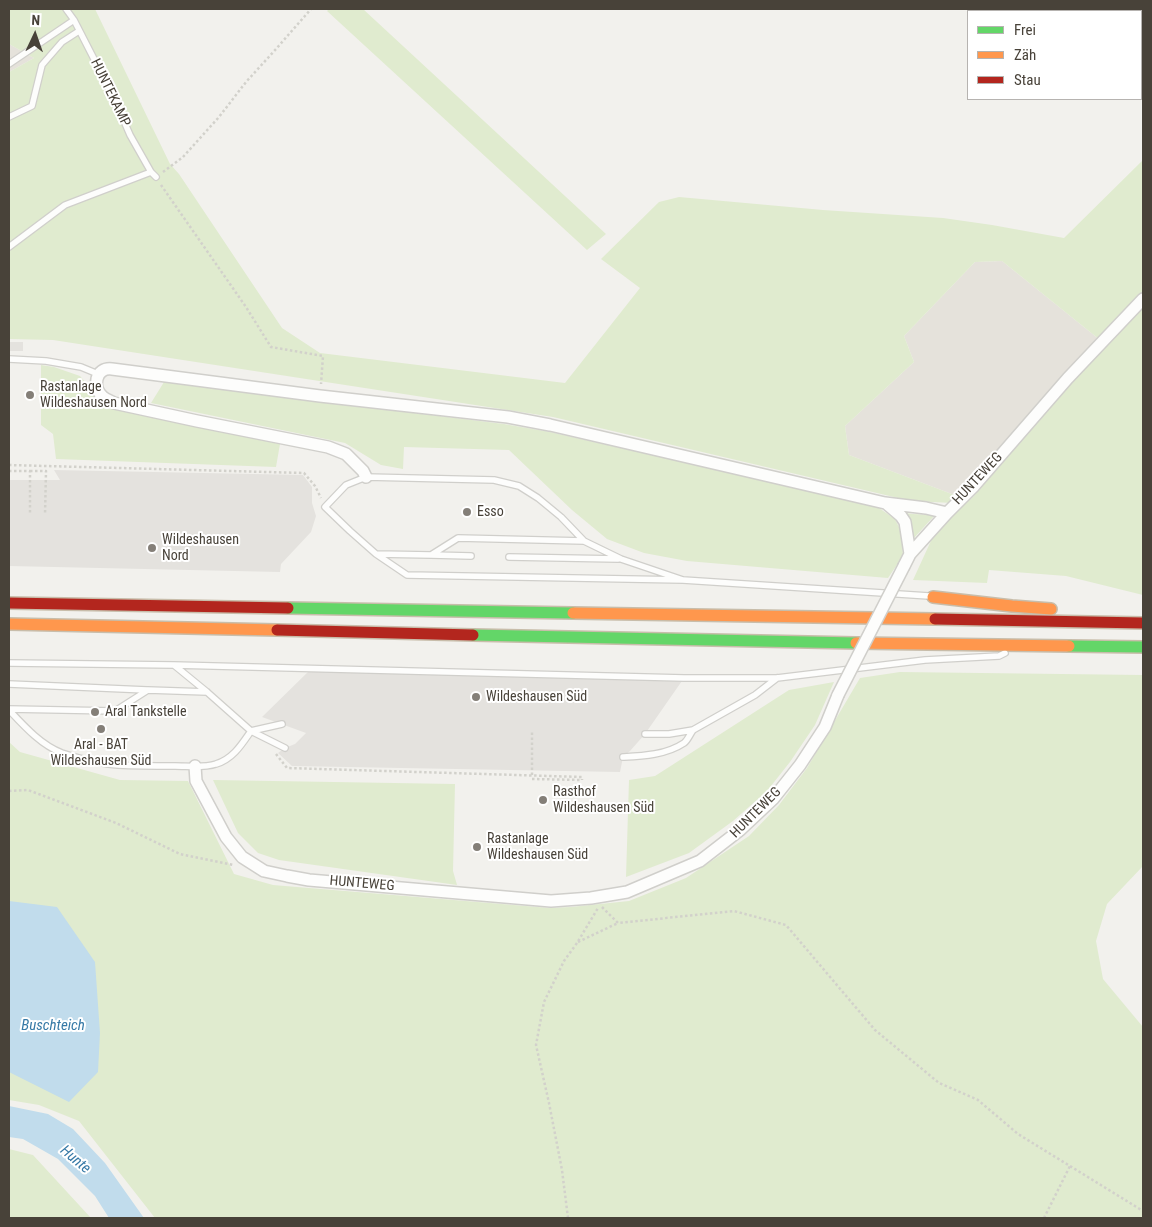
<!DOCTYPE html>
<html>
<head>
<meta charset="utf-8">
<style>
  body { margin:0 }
  #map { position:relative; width:1152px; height:1227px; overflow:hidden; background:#f2f1ed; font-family:"Roboto Condensed",sans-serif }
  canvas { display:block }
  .frame { position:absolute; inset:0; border:10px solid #484239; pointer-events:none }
  .legend { position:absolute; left:967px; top:10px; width:175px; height:90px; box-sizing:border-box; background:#fff; border:1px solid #b6b3b0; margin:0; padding:6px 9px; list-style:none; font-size:15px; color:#484239 }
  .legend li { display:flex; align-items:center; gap:10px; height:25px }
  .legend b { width:25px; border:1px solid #b6b3b0 }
  .north { position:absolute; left:10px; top:10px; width:50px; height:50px; -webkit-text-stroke:4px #fff; paint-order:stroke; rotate:3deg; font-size:14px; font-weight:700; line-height:20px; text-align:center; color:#484239 }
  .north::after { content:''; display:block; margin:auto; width:18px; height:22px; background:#484239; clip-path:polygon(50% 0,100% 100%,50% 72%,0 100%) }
</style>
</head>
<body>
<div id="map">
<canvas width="1152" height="1227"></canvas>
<div class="frame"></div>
<ul class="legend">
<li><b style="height:6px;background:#63d668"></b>Frei</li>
<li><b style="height:6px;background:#ff974d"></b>Zäh</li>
<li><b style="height:6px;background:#b3261e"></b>Stau</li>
</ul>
<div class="north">N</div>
</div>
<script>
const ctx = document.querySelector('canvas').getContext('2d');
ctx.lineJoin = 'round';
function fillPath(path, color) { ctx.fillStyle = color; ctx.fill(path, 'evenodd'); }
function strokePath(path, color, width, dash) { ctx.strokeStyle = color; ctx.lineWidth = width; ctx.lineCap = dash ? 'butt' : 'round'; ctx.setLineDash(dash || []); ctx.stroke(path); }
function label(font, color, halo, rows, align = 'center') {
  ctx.font = font + ' "Roboto Condensed",sans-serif'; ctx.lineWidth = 4; ctx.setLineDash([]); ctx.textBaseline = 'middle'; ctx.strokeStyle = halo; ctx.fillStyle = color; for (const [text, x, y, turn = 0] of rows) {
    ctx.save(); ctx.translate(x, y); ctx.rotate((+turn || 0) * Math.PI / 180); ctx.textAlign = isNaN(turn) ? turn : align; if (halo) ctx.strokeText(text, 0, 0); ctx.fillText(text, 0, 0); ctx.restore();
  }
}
fillPath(new Path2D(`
  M9,44L34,58L9,72Z
  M1002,261L1100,340L957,496L849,455L845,426L914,362L904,336L975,262Z`), '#e5e2db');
fillPath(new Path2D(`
  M9,9H95L170,164L179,174L282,328L320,353L565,383L640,288L601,259L659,202L679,197L823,210L943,218L992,225L1064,238L1143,160V295L1100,340L1002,261L975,262L904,336L914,362L845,426L849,455L957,496L953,503L911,501L553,417L53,340L9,339V72L34,58L9,44Z
  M329,9H363L606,234L587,250L327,11Z
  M1143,304V595L1066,576L989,570L987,583L913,580L935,532L974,496L1105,345Z
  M41,365L54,367L80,376L101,400L126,412L280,444L276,467L56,459L53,434L41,425Z
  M164,382L504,424L550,432L876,506L895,519L902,533L903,556L888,578L687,561L644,553L607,539L572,510L509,450L404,447L403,469L381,465L345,443L151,403Z
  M905,513L913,514L935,515L913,539C912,529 911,521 905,513Z
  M900,672L1143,675V866L1107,904L1096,941L1103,979L1143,1027V1218H155L79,1121L39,1105L9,1100V742L20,752L120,780L188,781L234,874L273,885L550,908L571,907L629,901L686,878L749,836L779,805L807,768L860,678Z
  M834,682L815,725L790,762L767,791L733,821L689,853L626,877L629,780L655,776L789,690Z
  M213,780L455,784L453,871L457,885L279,860L258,853L238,833Z
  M9,1149L33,1155L91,1218H9Z`), '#e0ebcf');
fillPath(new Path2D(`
  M9,342H23V351H9Z
  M54,470L303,475L312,487V503L316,516L311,532L281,564L280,572L9,566V480H60Z
  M311,669L684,678L645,734L630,751L623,757L620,772L292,766L278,753L285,748L295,744L306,733L262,717Z`), '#e4e2de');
fillPath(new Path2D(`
  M9,901L57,907L95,962L100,1033L98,1072L69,1102L9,1072Z
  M9,1106L48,1114L73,1129L105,1163L144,1218H109L95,1196L58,1159L23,1139L9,1137Z`), '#c1dcec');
const lane = new Path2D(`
  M66,9L74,20L114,98L130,135L151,172L156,177
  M9,64L74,20
  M9,117L32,106L42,65L62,42L79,31
  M9,247L65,205L151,172
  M9,359L46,361L81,367L98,374
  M584,541L561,517L538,498L519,486L494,480L366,477L346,485L325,507L350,531L376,554L431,555L458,538L584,541L621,559L683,580
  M376,554L407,575L683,580L929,596
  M431,555L471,556
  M509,557L618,559
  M9,663L174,665L207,692L251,731L285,748
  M174,665L684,678H777L925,660L999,656L1005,653
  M9,684L147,690
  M9,709L115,711L148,690L207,692
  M9,710C24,726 41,745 62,753C78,758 101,764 118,765C137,766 156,766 175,766C188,766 204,768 216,764C233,759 242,744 251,731L282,724
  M645,734H669L693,730L755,695L777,678
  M623,757C643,756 666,755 684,743C688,740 690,734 693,730`);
const street = new Path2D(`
  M366,477L363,471L346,454L328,447L197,421L114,403C111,401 106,400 103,397C92,388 95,367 112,369L320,396L508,417L550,425L885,503L926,508L947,513
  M887,504L901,516L905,522L910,554
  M904,566L910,554L947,513L974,486L1068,378L1143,299
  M195,766L196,781L226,837L242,857L264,871L287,876L309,880L551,901L591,898L627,892L700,861L740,830L773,799L800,765L825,727L838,695`);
const fast = new Path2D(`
  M288,608L573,613
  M473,635L856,643
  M1069,646L1143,647`);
const slow = new Path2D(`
  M933,597L1012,606L1051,609
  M573,613L935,619
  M9,624L277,630
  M856,643L1069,646`);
const jam = new Path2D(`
  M9,603L288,608
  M935,619L1143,623
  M277,630L473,635`);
strokePath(lane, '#d0cfcb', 8);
strokePath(street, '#d0cfcb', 14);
strokePath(fast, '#c8bdaa', 14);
strokePath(slow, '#c8bdaa', 14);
strokePath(jam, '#c8bdaa', 14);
strokePath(new Path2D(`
  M163,172L183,157L219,117L246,82L276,49L311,9
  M161,185L246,307L271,347L323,356L321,384
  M9,465L304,473L315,486L321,498
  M9,471H30V515
  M30,471H46L45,515
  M276,754L287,768L582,777V780
  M532,775V731
  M532,779L582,780
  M9,791L28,790L116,823L180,854L233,865
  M602,907L618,923L734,911L786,925L875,1030L939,1083L978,1100L1018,1134L1143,1211
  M578,942L618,923
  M568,1218L562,1170L549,1103L536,1045L544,1002L564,961L577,943L598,908
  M1044,1218L1070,1166`), '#d2d1cb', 2.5, [2.5, 2.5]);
strokePath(lane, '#fdfdfc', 5.5);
strokePath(street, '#fdfdfc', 11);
strokePath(fast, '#63d668', 11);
strokePath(slow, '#ff974d', 11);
strokePath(jam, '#b3261e', 11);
const streetBridge = new Path2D(`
  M838,695L904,566`);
strokePath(streetBridge, '#d0cfcb', 14, []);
strokePath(streetBridge, '#fdfdfc', 11);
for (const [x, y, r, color] of [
  [30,395,5,"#847f78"],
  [467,512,5,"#847f78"],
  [152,548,5,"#847f78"],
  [476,697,5,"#847f78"],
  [95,712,5,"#847f78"],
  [101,729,5,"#847f78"],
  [543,800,5,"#847f78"],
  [477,847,5,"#847f78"]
]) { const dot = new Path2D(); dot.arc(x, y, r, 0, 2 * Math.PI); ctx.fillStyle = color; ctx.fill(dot); strokePath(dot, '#fff', 2); }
label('14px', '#484239', '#fff', [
  ["HUNTEKAMP",110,93,64],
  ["HUNTEWEG",978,479,-47],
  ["HUNTEWEG",756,813,-45],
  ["HUNTEWEG",362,884,5]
]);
label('14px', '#484239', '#fff', [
  ["Rastanlage",40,387],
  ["Wildeshausen Nord",40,403],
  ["Esso",477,512],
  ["Wildeshausen",162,540],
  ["Nord",162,556],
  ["Wildeshausen Süd",486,697],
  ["Aral Tankstelle",105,712],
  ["Aral - BAT",101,745,"center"],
  ["Wildeshausen Süd",101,761,"center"],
  ["Rasthof",553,792],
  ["Wildeshausen Süd",553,808],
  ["Rastanlage",487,839],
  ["Wildeshausen Süd",487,855]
], 'left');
label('italic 15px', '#3679a6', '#fff', [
  ["Buschteich",53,1026],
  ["Hunte",75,1160,40]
]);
</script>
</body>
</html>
